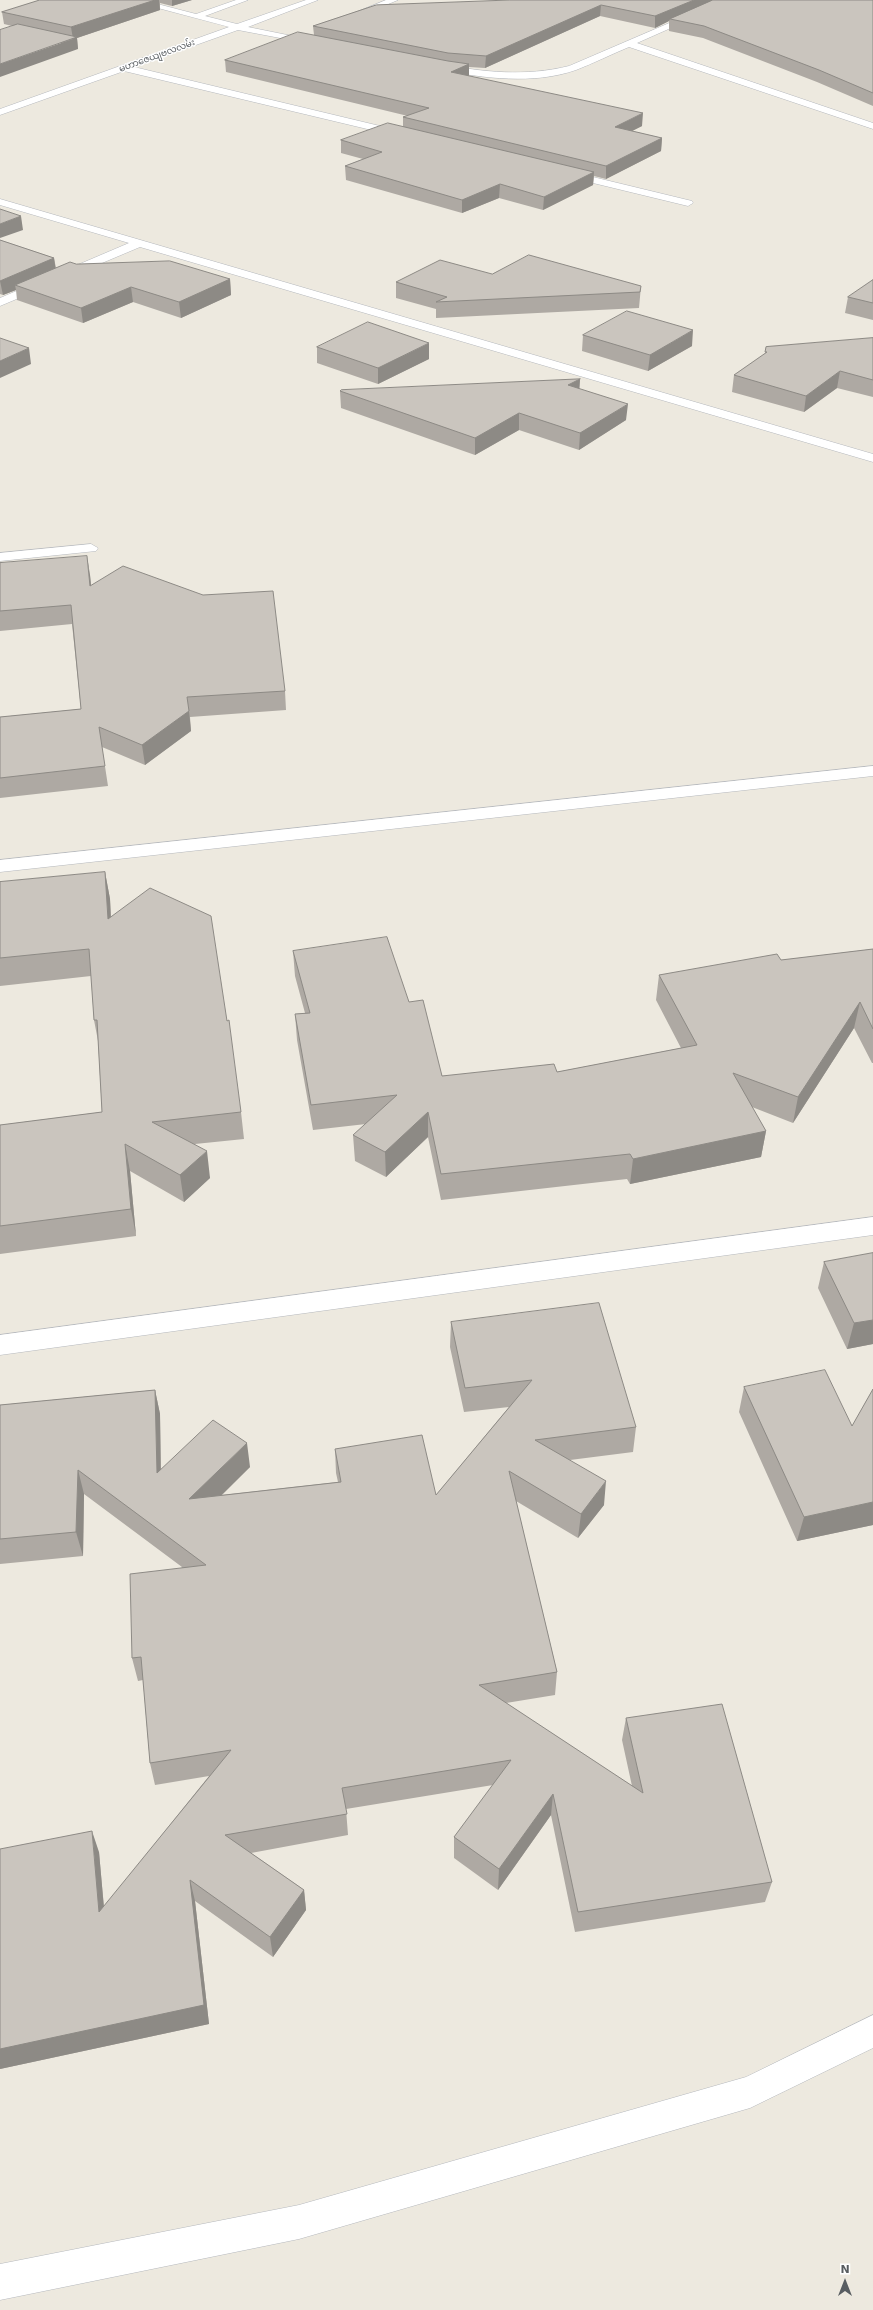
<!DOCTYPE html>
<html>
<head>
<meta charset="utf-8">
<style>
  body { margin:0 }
  #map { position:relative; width:873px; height:2310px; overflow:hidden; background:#ede9df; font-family:"DejaVu Sans",sans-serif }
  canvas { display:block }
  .north { position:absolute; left:825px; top:2262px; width:40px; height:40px; -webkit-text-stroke:3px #fff; paint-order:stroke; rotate:0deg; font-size:11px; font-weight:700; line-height:16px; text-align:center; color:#585d61 }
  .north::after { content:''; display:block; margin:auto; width:14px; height:18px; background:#585d61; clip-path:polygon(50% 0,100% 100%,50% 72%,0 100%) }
</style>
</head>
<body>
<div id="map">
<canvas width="873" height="2310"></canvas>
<div class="north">N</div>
</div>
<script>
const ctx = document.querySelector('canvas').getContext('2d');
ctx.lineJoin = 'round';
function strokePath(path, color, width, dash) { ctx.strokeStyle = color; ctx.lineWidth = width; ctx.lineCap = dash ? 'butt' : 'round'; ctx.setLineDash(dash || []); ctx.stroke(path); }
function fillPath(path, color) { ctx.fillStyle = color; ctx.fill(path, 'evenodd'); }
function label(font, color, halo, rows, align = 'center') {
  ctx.font = font + ' "DejaVu Sans","Noto Sans Myanmar",sans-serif'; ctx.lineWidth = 3; ctx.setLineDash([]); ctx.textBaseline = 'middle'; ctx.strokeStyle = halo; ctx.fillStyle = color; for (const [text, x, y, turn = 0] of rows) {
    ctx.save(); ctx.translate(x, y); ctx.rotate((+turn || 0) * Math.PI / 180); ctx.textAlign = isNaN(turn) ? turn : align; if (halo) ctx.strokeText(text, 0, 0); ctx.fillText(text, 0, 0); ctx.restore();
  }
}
const street = new Path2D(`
  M128,0H142L196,14L236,0H248L205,16L237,24L306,0H318L248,27L317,41V45L238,30L134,67L405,132L410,135L405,138L124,71L0,115V109L229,27Z
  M386,0H398L357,17L350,15Z
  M723,0H734L637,43L873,123V129L629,47C612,54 594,63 576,70C533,85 484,78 440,70L435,67L440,64C483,72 525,77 569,66Z
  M564,170L692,201L693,203L688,206L560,175V171Z
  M0,199L873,454V462L140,247L0,306V298L129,243L0,205Z
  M91,544L98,548L96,551L0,561V553Z
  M873,766V776L0,872V860Z
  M873,1217V1235L0,1355V1335Z
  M873,2015V2048L750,2108L299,2239L0,2300V2264L299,2205L746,2077Z`);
strokePath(street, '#b5b8bd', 1);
fillPath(street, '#fff');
fillPath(new Path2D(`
  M40,0H192L172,6L160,3V10L77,38L78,49L12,26L4,24L2,12Z
  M873,0V106L817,82L703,38L669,31V21L655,28L600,16L485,68L469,67V76L642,126L632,131L662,138L661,151L606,179L594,176L593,185L543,210L499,198L462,213L346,180L345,166L363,159L341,153V140L403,127V117L408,116L226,72L225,60L314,35L313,26L376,5Z
  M0,240L54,258L56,268L76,264L230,279L231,295L181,318L133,302L83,323L17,300L16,290L3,295L0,294Z
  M492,274L641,286L639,308L436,318V309L396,298V282Z
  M873,280V320L845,313L848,297Z
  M583,335L692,346L648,371L582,351Z
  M873,338V397L837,388L804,412L732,392L734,375L765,354L766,347Z
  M317,347L429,359L378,384L317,363Z
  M580,379L579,389L626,420L579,450L519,430L475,455L341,408L340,391Z
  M0,563L90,575L91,586L285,691L286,710L190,717L191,731L145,765L102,747L108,786L0,798V717L81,709L72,624L0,631Z
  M105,872L110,899L111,917L241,1112L244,1139L195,1144L210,1178L184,1202L130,1171L136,1236L0,1254V1125L102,1112L98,1041L94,1020L91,976L0,986V882Z
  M873,949V1063H872L854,1028L793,1123L752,1107L766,1131L761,1157L630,1184L627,1179L441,1200L428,1137L386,1177L355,1161L353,1135L366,1124L313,1130L297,1040L295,1014L305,1013L295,976L293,951L409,1002L442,1076L557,1072L681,1048L656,1000L659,975Z
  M873,1253V1344L847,1349L818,1288L824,1262Z
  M451,1322L636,1427L633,1452L570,1460L604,1505L578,1538L516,1501L557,1672L555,1695L506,1703L632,1786L622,1740L626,1718L772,1882L765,1902L575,1932L551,1815L498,1890L454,1858V1837L493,1785L346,1809L348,1835L251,1853L304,1890L306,1910L273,1957L195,1901L209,2024L0,2069L99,1852L104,1907L209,1776L155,1785L150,1763L143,1680L138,1681L132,1658L182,1567L84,1494L83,1556L0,1564V1405L155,1390L160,1414L161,1469L250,1467L222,1495L338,1482L336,1473L335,1449L436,1495L509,1407L464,1412L450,1347Z
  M744,1387L852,1426L873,1389V1525L797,1541L739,1412Z`), '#aea9a3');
fillPath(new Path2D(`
  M155,0H159L160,10L77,38L78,49L0,77V64L73,39L71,27Z
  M172,0H192L172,6Z
  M694,0H719L670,19L669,21L655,28V16Z
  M601,5L600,16L485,68L486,56Z
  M469,64V76L451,72Z
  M643,113L642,126L614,140L615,127Z
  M662,138L661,151L606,179V166Z
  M594,172L593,185L543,210L544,197Z
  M500,184L499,198L462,213V200Z
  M21,216L23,230L0,238V224Z
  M54,258L56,272L15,285L16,290L3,295L0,281Z
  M230,279L231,295L181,318L179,302Z
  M131,287L133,302L83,323L81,308Z
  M693,330L692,346L648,371L650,355Z
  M429,343V359L378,384V368Z
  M29,348L31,364L0,378V361Z
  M840,371L837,388L804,412L806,396Z
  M580,379L579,395L568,385Z
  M628,404L626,420L579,450L580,433Z
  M519,413V430L475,455V438Z
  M87,556L90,575L93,605L90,586Z
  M189,711L191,731L145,765L142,745Z
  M105,872L110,899L112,946L108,919Z
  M860,1002L854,1028L793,1123L798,1097Z
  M428,1112V1137L386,1177L385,1152Z
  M766,1131L761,1157L630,1184L633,1159Z
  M125,1144L130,1171L136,1236L131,1209Z
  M207,1151L210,1178L184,1202L180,1175Z
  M873,1320V1344L847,1349L854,1323Z
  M155,1390L160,1414L161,1497L157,1473Z
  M247,1443L250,1467L193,1523L189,1499Z
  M78,1470L84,1494L83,1556L76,1532Z
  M606,1481L604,1505L578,1538L581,1514Z
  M873,1502V1525L797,1541L804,1517Z
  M553,1794L551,1815L498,1890L499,1869Z
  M92,1831L99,1852L106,1932L99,1912Z
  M190,1880L195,1901L209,2024L0,2069V2049Z
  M304,1890L306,1910L273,1957L270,1937Z`), '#8d8a85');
const building = new Path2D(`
  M40,0H155L71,27L2,12Z
  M510,0H694L655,16L601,5L486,56L448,53L313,26L376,5Z
  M713,0H873V93L819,70L704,26L670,19Z
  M18,24L77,37L0,64V30Z
  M298,32L448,61L469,64L451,72L643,113L615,127L662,138L606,166L403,117L429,108L225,60Z
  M388,123L594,172L544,197L500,184L462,200L345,166L382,152L341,140Z
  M0,209L21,216L0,224Z
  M0,240L54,258L0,281Z
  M529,255L641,286L640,292L436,302L447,297L396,282L440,260L492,274Z
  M170,261L230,279L179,302L131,287L81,308L15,285L70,262L76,264Z
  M873,280V303L848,297Z
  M627,311L693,330L650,355L583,335Z
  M368,322L429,343L378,368L317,347Z
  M0,338L29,348L0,361Z
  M873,338V380L840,371L806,396L734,375L767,352H765L766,347Z
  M580,379L568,385L628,404L580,433L519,413L475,438L340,391L341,390Z
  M87,556L90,586L123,566L203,595L273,591L285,691L187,697L189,711L142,745L99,727L105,766L0,778V717L81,709L71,605L0,611V563Z
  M105,872L108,919L150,888L211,916L227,1021L229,1020L241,1112L152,1122L207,1151L180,1175L125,1144L131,1209L0,1226V1125L102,1112L97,1020H94L89,949L0,958V882Z
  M387,937L409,1002L423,1000L442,1076L554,1064L557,1072L697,1045L659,975L777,954L781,960L873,949V1029L860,1002L798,1097L733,1073L766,1131L633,1159L630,1154L441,1174L428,1112L385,1152L353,1135L397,1095L311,1105L295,1014L310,1013L293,951Z
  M873,1253V1320L854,1323L824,1262Z
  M599,1303L636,1427L535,1440L606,1481L581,1514L509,1471L557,1672L479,1685L643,1793L626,1718L722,1704L772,1882L578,1912L553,1794L499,1869L454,1837L511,1760L342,1788L347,1814L225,1835L304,1890L270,1937L190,1880L204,2005L0,2049V1849L92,1831L99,1912L231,1750L150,1763L141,1657L132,1658L130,1574L206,1565L78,1470L76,1532L0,1539V1405L155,1390L157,1473L213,1420L247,1443L189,1499L341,1482L335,1449L422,1435L436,1495L532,1380L465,1388L451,1322Z
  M825,1370L852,1426L873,1389V1502L804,1517L744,1387Z`);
fillPath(building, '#cac5be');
strokePath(building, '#8d8a85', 1);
label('9px', '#585d61', '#fff', [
  ["မဟာဇေယျဗလလမ်း",157,56,-20]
]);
</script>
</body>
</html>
